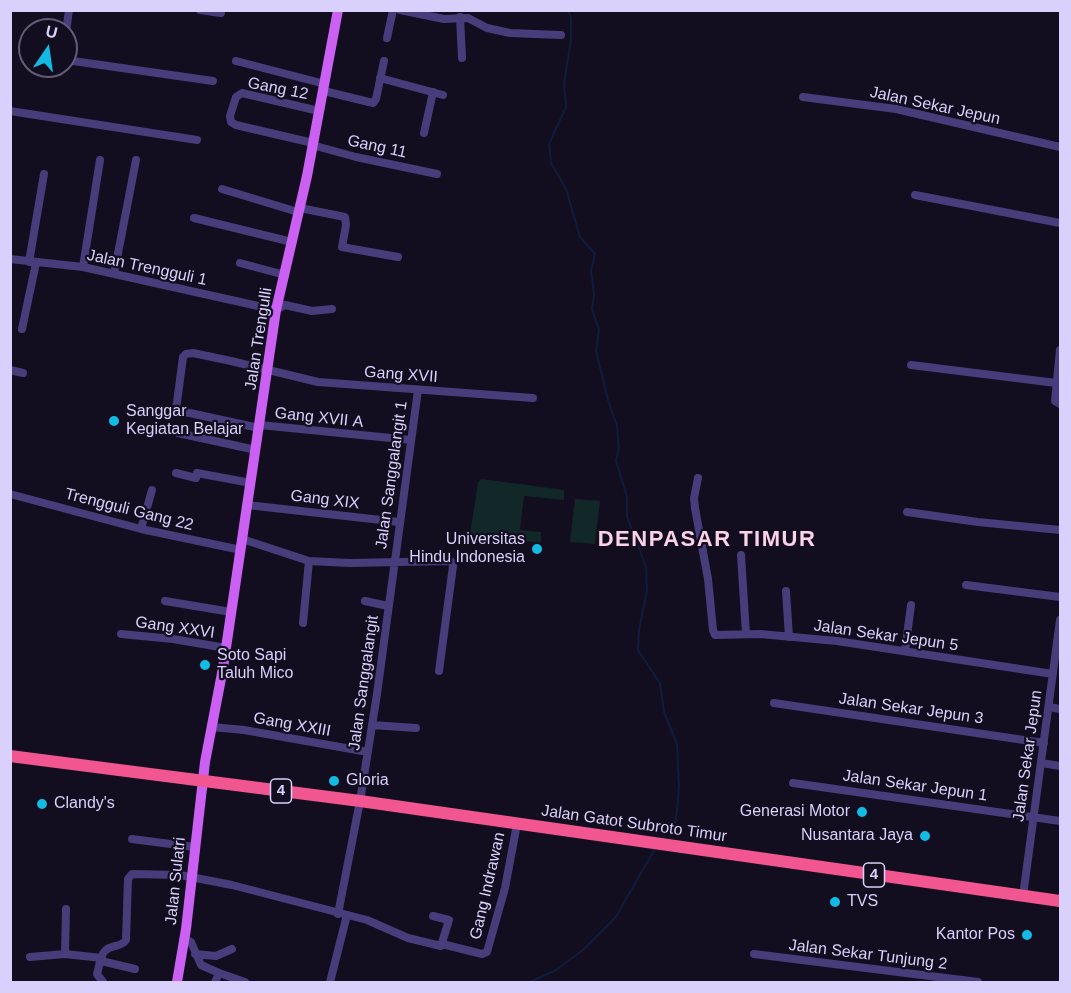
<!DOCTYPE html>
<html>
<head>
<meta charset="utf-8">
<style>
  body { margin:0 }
  #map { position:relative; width:1071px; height:993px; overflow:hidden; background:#130e1f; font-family:Arial,sans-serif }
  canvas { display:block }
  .frame { position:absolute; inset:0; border:12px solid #d9d0fb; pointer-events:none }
  .north { position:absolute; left:18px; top:18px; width:60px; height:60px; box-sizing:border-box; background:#130e1f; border:2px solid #625c77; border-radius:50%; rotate:13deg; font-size:16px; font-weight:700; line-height:24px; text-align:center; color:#d9d0fb }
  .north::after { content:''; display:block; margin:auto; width:21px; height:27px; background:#13bae4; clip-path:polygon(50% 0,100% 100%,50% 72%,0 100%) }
</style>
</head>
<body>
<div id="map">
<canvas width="1071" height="993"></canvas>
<div class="frame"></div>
<div class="north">U</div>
</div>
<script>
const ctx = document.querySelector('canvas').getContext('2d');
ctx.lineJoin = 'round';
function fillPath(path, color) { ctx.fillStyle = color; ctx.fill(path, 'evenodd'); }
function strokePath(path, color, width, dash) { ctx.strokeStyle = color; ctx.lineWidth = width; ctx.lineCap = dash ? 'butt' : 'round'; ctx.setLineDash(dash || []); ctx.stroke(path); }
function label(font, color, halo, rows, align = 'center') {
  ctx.font = font + ' Arial,sans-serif'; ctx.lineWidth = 4.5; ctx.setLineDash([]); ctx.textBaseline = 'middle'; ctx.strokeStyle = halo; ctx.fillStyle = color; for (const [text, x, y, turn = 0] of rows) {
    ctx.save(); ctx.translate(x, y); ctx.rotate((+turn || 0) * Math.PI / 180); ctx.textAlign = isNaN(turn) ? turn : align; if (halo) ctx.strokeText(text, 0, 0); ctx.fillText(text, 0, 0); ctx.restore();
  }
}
fillPath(new Path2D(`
  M481,479L564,490V500L524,496L520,530L541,532V543L470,534L478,483Z
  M575,499L600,501L595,544L570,542Z`), '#122728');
strokePath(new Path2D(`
  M568,10L571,18V39L564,84L566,107L549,144L551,163L566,189L580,237L595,254L591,270L594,294L592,309L599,330L596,351L608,400L617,426L619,449L616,461L627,497V517L646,567L647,590L639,630L638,650L660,683L664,712L677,744L679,786L676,821L661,840
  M530,982L556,970L583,950L615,918L656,847`), '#0f1c3d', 2);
strokePath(new Path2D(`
  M200,10L221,13
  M400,10L444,19L468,18L487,28L510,33L561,35
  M460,17L462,58
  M66,32L69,10
  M387,38L393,10
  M66,60L213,81
  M236,61L325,84
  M59,72L60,66
  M380,78L443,95
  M324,91L373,103L376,99L384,61
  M803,97L896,109L1060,147
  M10,111L197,140
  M424,133L433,92
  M313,143L236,125L231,122L230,116L236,97L242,93L319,111
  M312,145L356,157L437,174
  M222,189L298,212
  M915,195L1060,223
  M300,208L345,217L346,225L342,247L398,257
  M194,218L292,242
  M10,259L83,267L276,310L285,305L312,311L332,309
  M29,262L44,174
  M240,263L285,275
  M83,267L100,160
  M114,274L136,160
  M22,329L36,263
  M1060,350L1055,401L1060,404
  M911,365L1056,383
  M10,370L23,373
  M260,425L411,440
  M259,428L176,410L183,357L186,354L193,353L231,361L318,382L533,398
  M178,433L256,450
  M176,473L196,478L197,473L251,483
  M698,478L694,498L695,508L708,579L713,630L715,635L760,634L837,641L1053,674
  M10,494L141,529L241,550
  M247,505L399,522
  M907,512L978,522L1060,530
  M141,529L152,490
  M242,539L309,561L350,563L451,561L453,566L439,671
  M741,555L746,634
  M966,585L1060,597
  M786,591L789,637
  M165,601L231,612
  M365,601L388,606
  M303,623L309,561
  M121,634L173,639L226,648
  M905,651L911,605
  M774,703L1044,743
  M1049,707L1060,709
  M372,725L416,728
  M212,727L244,730L368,752
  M1041,763L1060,766
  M793,783L1060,821
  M132,839L194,847
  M1023,896L1060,620
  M338,914L360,801L377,694L418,390
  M185,939L191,942L201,965L219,973
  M442,944L482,954L487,952L505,888L517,824
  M65,954L66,909
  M195,954L216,956L232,949
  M754,954L978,982
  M30,957L65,954L102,958
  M101,961L135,969
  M103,982L97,974C99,968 100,955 105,951C111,944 121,948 126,940L128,879L132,874L180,875L232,885L367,920L408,938L441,946L449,920L433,916
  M215,982L219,973L245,982
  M330,982L347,915`), '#463d7a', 8);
strokePath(new Path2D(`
  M177,982L186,929L205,762L223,668L276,310L307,176L338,10`), '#ca61f2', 10);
strokePath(new Path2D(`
  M10,756L360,801L1060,901`), '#f15690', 12);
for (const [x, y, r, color] of [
  [114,421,6,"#13bae4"],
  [537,549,6,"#13bae4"],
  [205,665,6,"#13bae4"],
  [334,781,6,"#13bae4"],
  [42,804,6,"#13bae4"],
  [862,812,6,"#13bae4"],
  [925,836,6,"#13bae4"],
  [835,902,6,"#13bae4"],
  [1027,935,6,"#13bae4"]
]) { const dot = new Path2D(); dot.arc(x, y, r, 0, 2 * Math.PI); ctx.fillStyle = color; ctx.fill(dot); strokePath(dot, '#130e1f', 2); }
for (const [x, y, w] of [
  [281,791,21],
  [874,875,21]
]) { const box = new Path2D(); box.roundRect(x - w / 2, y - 12, w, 24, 4.5); ctx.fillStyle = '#130e1f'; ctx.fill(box); strokePath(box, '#d9d0fb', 1.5); }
label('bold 15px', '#d9d0fb', null, [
  ["4",281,791],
  ["4",874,875]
]);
label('16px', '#d9d0fb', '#130e1f', [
  ["Gang 12",278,89,11],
  ["Jalan Sekar Jepun",935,106,12],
  ["Gang 11",377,147,12],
  ["Jalan Trengguli 1",147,268,12],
  ["Jalan Trengulli",259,339,-81],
  ["Gang XVII",401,375,4],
  ["Gang XVII A",319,418,6],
  ["Jalan Sanggalangit 1",392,475,-82],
  ["Gang XIX",325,500,7],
  ["Trengguli Gang 22",129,510,14],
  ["Gang XXVI",175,628,8],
  ["Jalan Sekar Jepun 5",886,636,8],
  ["Jalan Sanggalangit",364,683,-82],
  ["Jalan Sekar Jepun 3",911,709,8],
  ["Gang XXIII",292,725,10],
  ["Jalan Sekar Jepun",1028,756,-82],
  ["Jalan Sekar Jepun 1",915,786,8],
  ["Jalan Gatot Subroto Timur",634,824,8],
  ["Jalan Sulatri",176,881,-84],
  ["Gang Indrawan",488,886,-77],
  ["Jalan Sekar Tunjung 2",868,955,7]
]);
label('16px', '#d9d0fb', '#130e1f', [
  ["Sanggar",126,412],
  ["Kegiatan Belajar",126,430],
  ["Universitas",525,540,"right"],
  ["Hindu Indonesia",525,558,"right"],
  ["Soto Sapi",217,656],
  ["Taluh Mico",217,674],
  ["Gloria",346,781],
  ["Clandy's",54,804],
  ["Generasi Motor",850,812,"right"],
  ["Nusantara Jaya",913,836,"right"],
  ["TVS",847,902],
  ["Kantor Pos",1015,935,"right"]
], 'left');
ctx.letterSpacing = '1.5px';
label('bold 22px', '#fbd2e8', '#130e1f', [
  ["DENPASAR TIMUR",707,540]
]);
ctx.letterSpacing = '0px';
</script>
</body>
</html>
